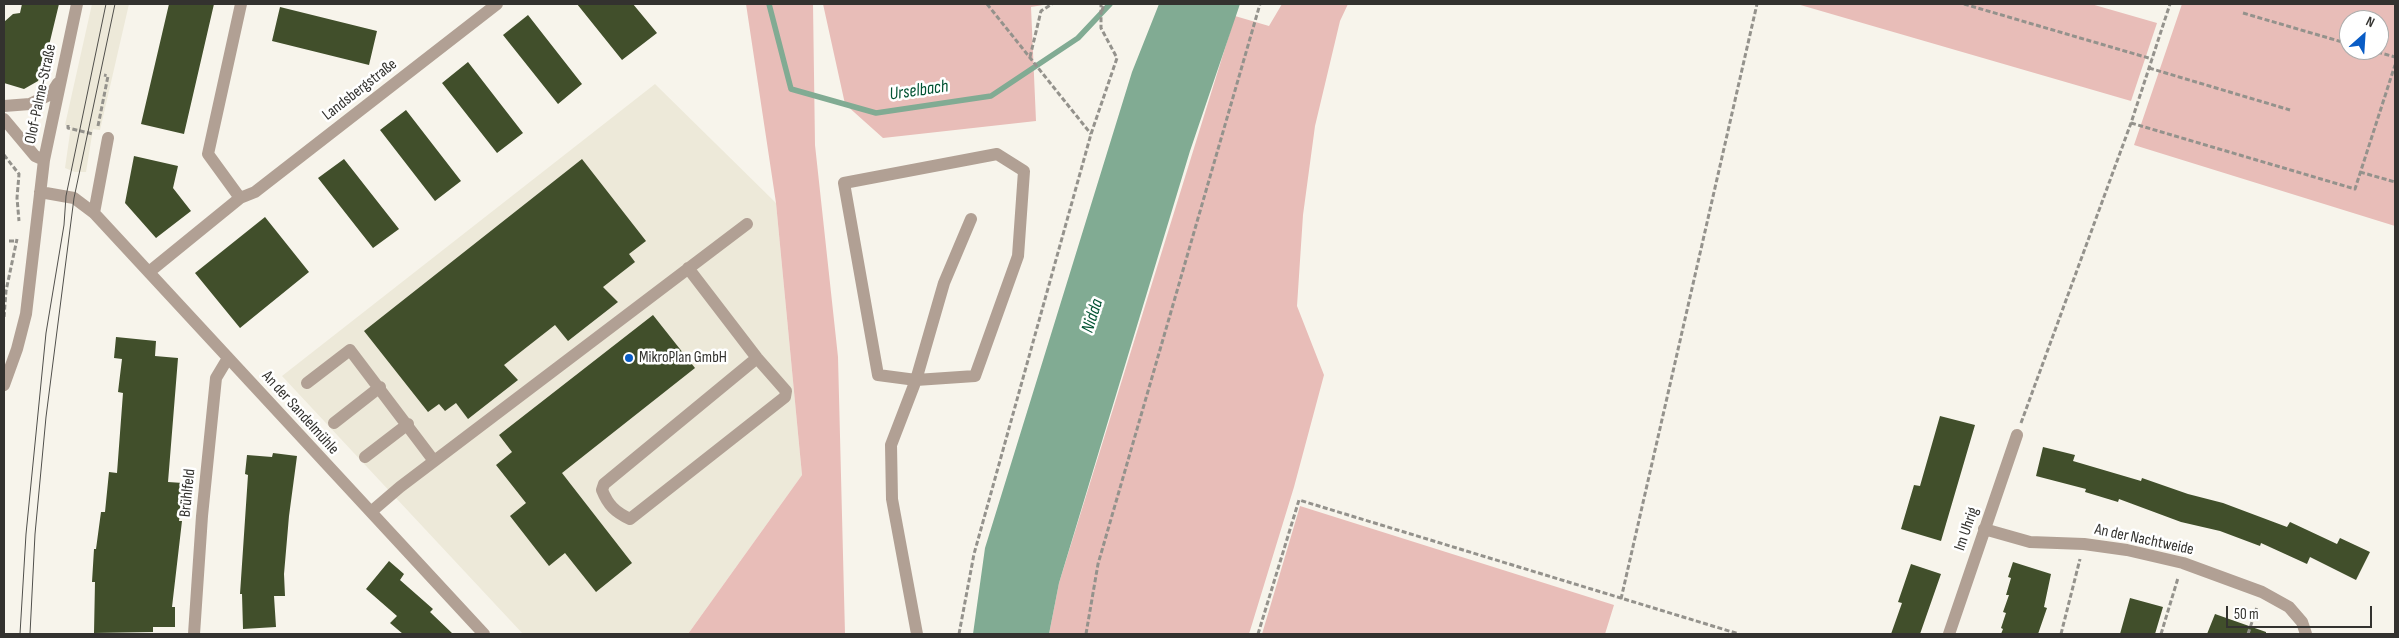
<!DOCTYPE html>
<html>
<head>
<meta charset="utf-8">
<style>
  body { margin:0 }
  #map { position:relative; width:2399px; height:638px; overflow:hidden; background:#f7f4eb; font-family:"Sofia Sans Condensed",sans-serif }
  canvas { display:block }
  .frame { position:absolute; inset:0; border:5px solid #33322f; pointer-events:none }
  .north { position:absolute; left:2339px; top:10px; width:50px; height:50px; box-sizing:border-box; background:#fff; border:1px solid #adadac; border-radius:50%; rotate:26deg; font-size:14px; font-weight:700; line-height:20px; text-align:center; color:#33322f }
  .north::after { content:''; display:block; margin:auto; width:18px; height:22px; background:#095cc5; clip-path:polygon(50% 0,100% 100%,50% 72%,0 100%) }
  .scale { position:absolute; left:2226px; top:606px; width:146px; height:22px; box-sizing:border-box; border:2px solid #33322f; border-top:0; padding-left:6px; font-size:15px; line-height:18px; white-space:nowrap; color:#33322f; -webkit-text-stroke:4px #fff; paint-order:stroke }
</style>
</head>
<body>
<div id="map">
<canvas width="2399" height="638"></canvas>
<div class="frame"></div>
<div class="north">N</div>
<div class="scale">50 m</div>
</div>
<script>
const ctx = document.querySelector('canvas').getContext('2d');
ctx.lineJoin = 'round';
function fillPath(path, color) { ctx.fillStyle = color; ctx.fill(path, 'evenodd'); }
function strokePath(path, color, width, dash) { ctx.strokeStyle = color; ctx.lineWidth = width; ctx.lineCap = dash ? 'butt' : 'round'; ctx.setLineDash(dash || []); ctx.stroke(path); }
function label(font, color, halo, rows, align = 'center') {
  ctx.font = font + ' "Sofia Sans Condensed",sans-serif'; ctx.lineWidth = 5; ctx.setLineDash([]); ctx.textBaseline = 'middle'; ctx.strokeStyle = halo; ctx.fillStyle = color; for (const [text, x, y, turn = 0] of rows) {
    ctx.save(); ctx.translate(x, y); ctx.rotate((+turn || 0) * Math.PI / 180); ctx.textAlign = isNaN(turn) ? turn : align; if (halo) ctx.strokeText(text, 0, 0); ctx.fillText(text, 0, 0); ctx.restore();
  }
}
fillPath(new Path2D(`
  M92,4H129L100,130L93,129L86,172H75L65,168L71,126L65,125Z
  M655,84L776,203L802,475L688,634H523L282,376Z`), '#ede9d9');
fillPath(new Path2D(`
  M746,4H813L815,145L838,357L845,634H688L802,475L776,203Z
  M823,4H1049L1031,7L1036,121L883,138L845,104Z
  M1282,4H1348L1340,21L1315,126L1303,215L1297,306L1324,375L1294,487L1249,634H1049L1059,583L1235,16L1269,26Z
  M1797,4H2091L2157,23L2131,101Z
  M2182,4H2395V226L2134,145ZM2349,20H2379V50H2349Z
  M1300,506L1614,605L1605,634H1262Z`), '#e8bdb8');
fillPath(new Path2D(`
  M1159,4H1240L1190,151L1059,583L1049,634H973L985,548L1132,72Z`), '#81ab93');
strokePath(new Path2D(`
  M769,4L791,89L876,113L991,96L1078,38L1110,4`), '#81ab93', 5.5);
fillPath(new Path2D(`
  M22,4H59L44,66L38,81L24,89L4,83V22L13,14L20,13Z
  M169,4H214L184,134L141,124Z
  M577,4H633L657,33L622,60Z
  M280,7L377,31L369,65L272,41Z
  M528,15L582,84L558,104L503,35Z
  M468,62L523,133L497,153L442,83Z
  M406,110L461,181L435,201L380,130Z
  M134,156L178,166L173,188L191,211L156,238L125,203Z
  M344,159L399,229L373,248L318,178Z
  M582,159L646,241L629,254L635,262L603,287L618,302L568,341L555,325L504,365L518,380L468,419L456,403L445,411L439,404L428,412L364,331Z
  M265,217L309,272L240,328L195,273Z
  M653,315L695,368L562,473L632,563L596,592L565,553L549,566L510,516L526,503L496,465L512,452L499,435Z
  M116,337L156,341L155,356L178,358L168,482L183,483L179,521H182L172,607H175V627H153V632L94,633L95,582H92L94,549H96L101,512H105L109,472L117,473L123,393L118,392L122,359L114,358Z
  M1940,416L1975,425L1941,541L1901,529L1914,485L1920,486Z
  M2043,447L2075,455L2073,461L2141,481L2142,478L2188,494L2223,503L2287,527L2290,522L2337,544L2340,538L2370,552L2356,580L2310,557L2307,564L2261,543L2260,546L2220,531L2181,522L2119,499L2118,502L2085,492L2086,489L2036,476Z
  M273,453L297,456L289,516L284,574L285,596H274L276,627L243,629L242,594H240L248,475L245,474L247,455L272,457Z
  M389,561L404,574L400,580L433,609L430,612L453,634H403L390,623L397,616L366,589Z
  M2013,562L2051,574L2044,607L2047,608L2038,634H2001L2003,629L2001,628L2006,613L2003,612L2009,595H2006L2011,578L2008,577Z
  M1911,564L1941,574L1920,634H1891L1902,603L1898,602Z
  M2130,598L2163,607L2155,634H2120Z
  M2215,614L2266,632V634H2207Z`), '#414f2b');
strokePath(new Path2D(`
  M987,4L1091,134
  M1964,4L2152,59
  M1102,11L1104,4
  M2243,13L2349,44
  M2370,50L2395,57
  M1030,57L1041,11L1052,4
  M2149,68L2290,110
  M2131,123L2355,189L2395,65
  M68,125V128L93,134
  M98,126L108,76L104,75
  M4,155L19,174L17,198L19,221
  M2360,172L2395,182
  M9,241H17
  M4,317L6,291L17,239
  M2021,423L2131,123L2170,4
  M1621,599L1757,4
  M959,634L974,554L1091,134L1117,58L1101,28V4
  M1086,634L1098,564L1260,4
  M1258,634L1299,500L1739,634
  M2061,634L2080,559
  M2161,634L2178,578
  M2248,634L2257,607`), '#94928c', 3, [5, 2.5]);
strokePath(new Path2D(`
  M4,106L30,104L51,94L58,83
  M4,119L35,156L44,160
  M997,154L1024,171L1018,256L975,376L916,380L878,375L844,183Z
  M40,192L74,198L94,213L484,634
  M240,198L208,154L241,4
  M94,213L108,138
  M688,268L757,358L786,391L785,397L630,519C615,512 608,505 602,490L604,484L757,358
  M149,272L240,198L255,192L497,4
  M307,383L350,350L434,461
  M4,385L17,349L26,314L44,160L77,4
  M334,423L380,387
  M365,457L408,424
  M372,511L400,487L747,224
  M1984,529L2030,542L2084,544L2127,550L2183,563L2262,592L2289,607L2302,622L2306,634
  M194,634L202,516L216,378L228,358
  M917,634L892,499L891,445L916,380L944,283L971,219
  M1949,634L2017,435`), '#b1a094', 12);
strokePath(new Path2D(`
  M20,634L26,534L46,333L64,225L66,196L106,4
  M30,634L35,534L46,417L74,198L115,4`), '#504f4b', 1);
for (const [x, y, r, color] of [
  [629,358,5,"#095cc5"]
]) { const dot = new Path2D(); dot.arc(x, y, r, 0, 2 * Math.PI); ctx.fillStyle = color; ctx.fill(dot); strokePath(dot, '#fff', 2); }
label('16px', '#33322f', '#fff', [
  ["Landsbergstraße",360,90,-38],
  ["Olof-Palme-Straße",41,94,-78],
  ["An der Sandelmühle",300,413,48],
  ["Brühlfeld",188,493,-84],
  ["Im Uhrig",1967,529,-71],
  ["An der Nachtweide",2144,540,12]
]);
label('16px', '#33322f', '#fff', [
  ["MikroPlan GmbH",639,358]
], 'left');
label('italic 18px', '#025333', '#fff', [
  ["Urselbach",919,91,-8],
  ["Nidda",1093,316,-72]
]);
</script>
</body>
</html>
